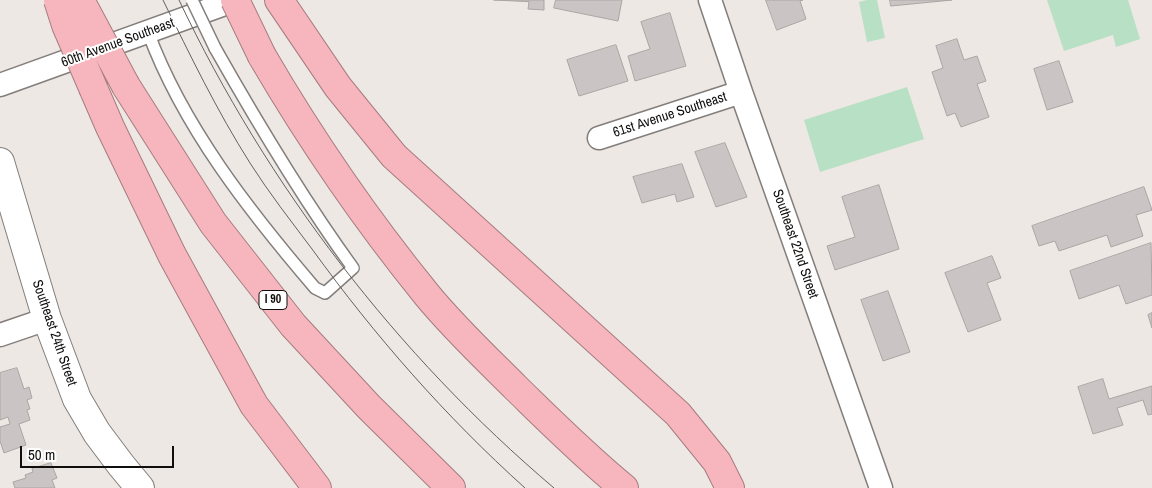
<!DOCTYPE html>
<html>
<head>
<meta charset="utf-8">
<style>
  body { margin:0 }
  #map { position:relative; width:1152px; height:488px; overflow:hidden; background:#ede8e4; font-family:"Archivo Narrow",sans-serif }
  canvas { display:block }
  .scale { position:absolute; left:20px; top:446px; width:154px; height:22px; box-sizing:border-box; border:2px solid #110f0e; border-top:0; padding-left:6px; font-size:15px; line-height:18px; white-space:nowrap; color:#110f0e; -webkit-text-stroke:4px #fff; paint-order:stroke }
</style>
</head>
<body>
<div id="map">
<canvas width="1152" height="488"></canvas>
<div class="scale">50 m</div>
</div>
<script>
const ctx = document.querySelector('canvas').getContext('2d');
ctx.lineJoin = 'round';
function fillPath(path, color) { ctx.fillStyle = color; ctx.fill(path, 'evenodd'); }
function strokePath(path, color, width, dash) { ctx.strokeStyle = color; ctx.lineWidth = width; ctx.lineCap = dash ? 'butt' : 'round'; ctx.setLineDash(dash || []); ctx.stroke(path); }
function label(font, color, halo, rows, align = 'center') {
  ctx.font = font + ' "Archivo Narrow",sans-serif'; ctx.lineWidth = 4; ctx.setLineDash([]); ctx.textBaseline = 'middle'; ctx.strokeStyle = halo; ctx.fillStyle = color; for (const [text, x, y, turn = 0] of rows) {
    ctx.save(); ctx.translate(x, y); ctx.rotate((+turn || 0) * Math.PI / 180); ctx.textAlign = isNaN(turn) ? turn : align; if (halo) ctx.strokeText(text, 0, 0); ctx.fillText(text, 0, 0); ctx.restore();
  }
}
fillPath(new Path2D(`
  M867,0H877L885,38L867,42L859,2Z
  M1047,0H1128L1140,39L1116,47L1113,35L1064,51Z
  M907,87L924,139L820,172L804,120Z`), '#b7e0c5');
const building = new Path2D(`
  M494,0H544V10L528,9L529,2Z
  M556,0H622L618,21L554,8Z
  M766,0H803L800,1L806,19L777,30Z
  M890,0H952L891,6Z
  M670,13L686,66L635,81L628,56L650,49L641,22Z
  M957,39L964,60L977,56L986,81L977,84L989,117L961,127L955,113L947,116L932,72L943,68L936,46Z
  M616,45L628,81L579,96L567,60Z
  M1059,61L1073,102L1047,110L1034,69Z
  M725,143L747,197L716,207L695,152Z
  M682,164L694,197L677,202L675,194L642,203L633,177Z
  M879,185L899,249L835,270L827,246L855,237L842,197Z
  M1144,187L1152,210L1136,215L1143,236L1111,247L1107,235L1059,251L1055,241L1039,246L1032,226Z
  M1151,243L1152,295L1126,304L1119,285L1079,299L1070,271Z
  M992,256L1001,278L987,283L1001,320L968,332L945,273Z
  M888,291L910,352L883,361L861,300Z
  M1152,313V328L1148,315Z
  M17,368L24,389L29,387L32,398L27,400L30,409L27,410L30,420L19,424L26,445L4,453L0,441V427L10,424L8,417L0,420V373Z
  M1103,379L1109,399L1152,386V414L1148,415L1143,400L1117,408L1123,425L1093,434L1078,387Z
  M51,463L57,478L52,480L55,488H15L13,482L26,478L25,475L33,472L32,469Z`);
fillPath(building, '#cbc4c4');
strokePath(building, '#aba5a4', 1);
const service = new Path2D(`
  M148,32C183,127 250,212 315,288L325,293L353,268C302,198 258,124 215,48`);
const minor = new Path2D(`
  M710,0L741,92L881,488
  M0,85L236,0
  M599,138L741,92
  M0,335L47,319`);
const tertiary = new Path2D(`
  M0,162L47,319L77,399L97,433L121,465L140,488`);
const motorway = new Path2D(`
  M279,0L338,87L394,156L678,414L717,462L730,488
  M262,56C311,140 366,220 427,295C454,328 486,358 516,388C551,422 586,457 624,488
  M126,86L213,223L293,325L369,407L451,488
  M94,90L110,127L172,255L254,405L317,488`);
strokePath(service, '#837e7b', 14);
strokePath(minor, '#837e7b', 25);
strokePath(tertiary, '#837e7b', 30);
strokePath(motorway, '#a67c80', 30);
strokePath(service, '#fff', 11);
strokePath(minor, '#fff', 22);
strokePath(tertiary, '#fff', 28);
strokePath(motorway, '#f7b6bd', 28);
strokePath(new Path2D(`
  M163,0C190,55 217,111 250,163C269,193 291,221 312,249C375,336 445,416 525,488
  M179,0C267,186 397,355 554,488`), '#63605e', 1);
const serviceBridge = new Path2D(`
  M192,0L215,48`);
const motorwayBridge = new Path2D(`
  M58,0L66,25L94,90
  M80,0L126,86
  M235,0L262,56`);
strokePath(serviceBridge, '#837e7b', 14, []);
strokePath(motorwayBridge, '#a67c80', 30, []);
strokePath(serviceBridge, '#fff', 11);
strokePath(motorwayBridge, '#f7b6bd', 28);
for (const [x, y, w] of [
  [273,300,28]
]) { const box = new Path2D(); box.roundRect(x - w / 2, y - 9.5, w, 19, 4); ctx.fillStyle = '#fff'; ctx.fill(box); strokePath(box, '#110f0e', 1); }
label('bold 12px', '#110f0e', null, [
  ["I 90",273,300]
]);
label('14px', '#110f0e', '#fff', [
  ["60th Avenue Southeast",118,43,-20],
  ["61st Avenue Southeast",670,115,-18],
  ["Southeast 22nd Street",795,244,71],
  ["Southeast 24th Street",54,333,71]
]);
</script>
</body>
</html>
